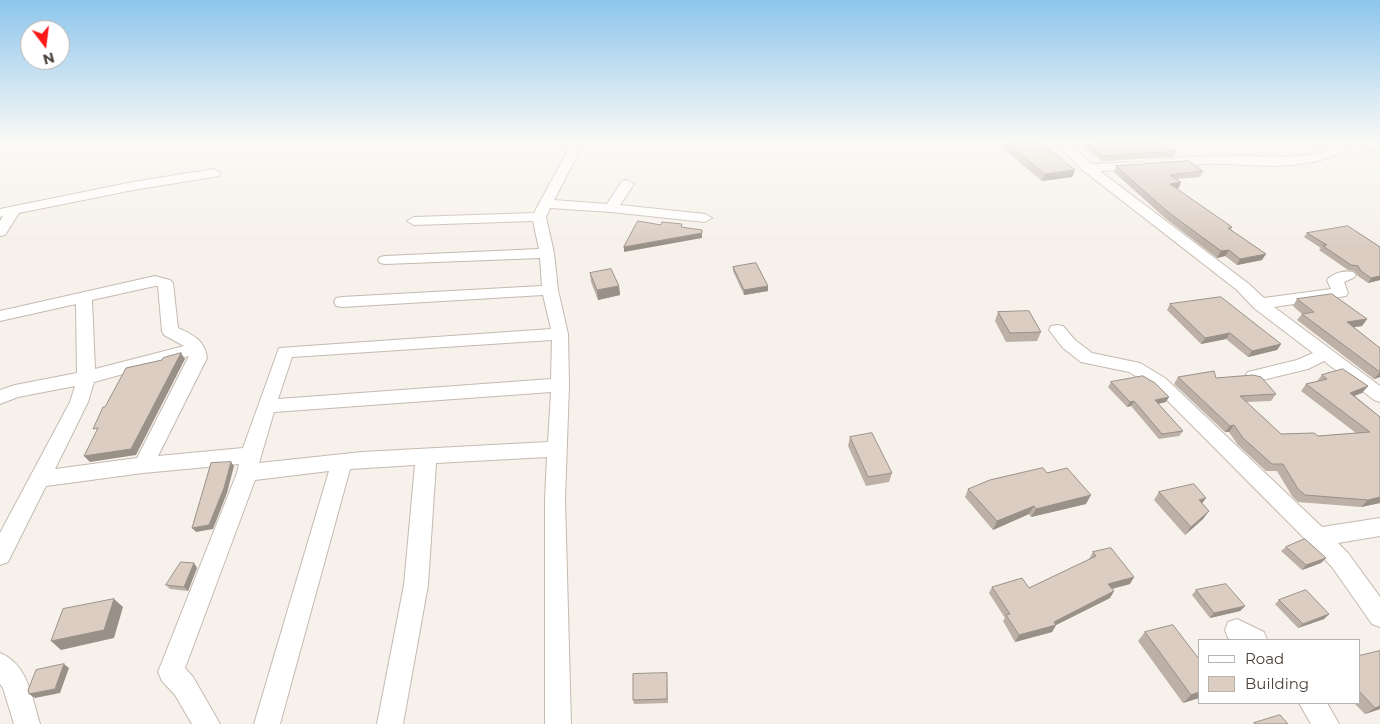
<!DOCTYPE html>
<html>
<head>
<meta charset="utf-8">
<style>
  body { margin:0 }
  #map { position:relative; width:1380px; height:724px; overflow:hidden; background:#f6f1ea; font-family:Montserrat,sans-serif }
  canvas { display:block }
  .legend { position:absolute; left:1198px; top:639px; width:162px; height:65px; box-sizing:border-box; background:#fff; border:1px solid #b7b3af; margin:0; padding:6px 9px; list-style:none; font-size:15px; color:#4a4038 }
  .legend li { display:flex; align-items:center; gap:10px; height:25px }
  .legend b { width:25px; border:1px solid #b7b3af }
  .north { position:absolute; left:20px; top:20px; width:50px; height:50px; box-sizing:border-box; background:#fff; border:1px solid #b7b3af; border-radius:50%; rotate:165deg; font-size:14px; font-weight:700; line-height:20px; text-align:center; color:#4a4038 }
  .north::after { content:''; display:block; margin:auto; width:18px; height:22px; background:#ff1818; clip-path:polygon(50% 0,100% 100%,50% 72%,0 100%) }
</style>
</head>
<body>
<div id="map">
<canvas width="1380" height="724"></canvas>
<ul class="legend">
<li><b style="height:6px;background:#fff"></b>Road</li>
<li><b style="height:14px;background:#dbcdc2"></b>Building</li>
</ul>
<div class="north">N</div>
</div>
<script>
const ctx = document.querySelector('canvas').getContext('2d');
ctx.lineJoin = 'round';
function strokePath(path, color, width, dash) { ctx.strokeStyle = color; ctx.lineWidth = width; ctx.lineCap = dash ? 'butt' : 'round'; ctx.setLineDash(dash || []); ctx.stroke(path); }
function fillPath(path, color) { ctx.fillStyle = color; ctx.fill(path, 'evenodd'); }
const minor = new Path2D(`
  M565,143H577L578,154L554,200L607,204L622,181L627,180L634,184L620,205L705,214L712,218L705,222L611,212L550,208L546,217L554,253L558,290L568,334L569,385L565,499L571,724H545V499L547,457L436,463L428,585L403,724H377L404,585L415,465L350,469L280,724H254L329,471L255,480L185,668L193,677L220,724H192L175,695L162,681L158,672L237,473L239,464L143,473L46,486L8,562L0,565V533L70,402L75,386L18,397L0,404V390L15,385L77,373L76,304L0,321V311L155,276L170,280L173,283L178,328C193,335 205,340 207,358L158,456L243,448L279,348L551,329L543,295L342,307L336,306L334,302L336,298L342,297L542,286L540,258L385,264L380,263L378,260L380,257L385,256L539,249L533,221L414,225L407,221L414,217L534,213L566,154ZM155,286H158L162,331L164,335L184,346L95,369L92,300ZM552,340L551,379L278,399L292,357ZM189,356L137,458L55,469L88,402L94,382ZM551,392L548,442L362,452L259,463L274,412Z
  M1055,143H1068L1091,164L1144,162L1146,165L1140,169L1100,171L1249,284L1264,298L1331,289L1327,280C1332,273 1345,270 1353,272L1356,275L1353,278L1344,282L1348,293L1346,296L1274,307L1380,386V402L1374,400L1324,361L1308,369L1254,382L1248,380L1245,376L1248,372L1297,360L1313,353L1254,308L1237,290L1084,171Z
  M1337,143H1353C1341,156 1317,162 1300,164C1267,169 1233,162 1200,164C1190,165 1167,171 1160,163C1170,152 1278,158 1300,156L1313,154Z
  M1358,143H1375L1380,146V154Z
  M214,169L220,173L219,176L133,190L19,213L5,235L0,236V221L3,216L0,217V209L133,182Z
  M1057,325L1063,326L1075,340L1092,353L1140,363L1165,378L1322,527L1380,518V536L1338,543L1348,553L1380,597V627L1372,624L1332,567L1310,544L1153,386L1129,372L1081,362L1063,348L1049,330L1051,326Z
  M1237,619L1264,632L1267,640H1232L1228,638L1225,630L1228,622Z
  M0,653C28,664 32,698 40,724H14L3,688L0,684Z
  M1299,703H1327L1339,724H1311Z`);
strokePath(minor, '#c5baaf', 2);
fillPath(minor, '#fff');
fillPath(new Path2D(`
  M997,143H1042L1075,170L1072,177L1042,181Z
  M1080,143H1165L1176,151L1173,157L1102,161Z
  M1116,166L1203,171L1200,177L1177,179L1179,188L1176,189L1232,227L1231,229L1262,260L1237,265L1225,256L1217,258L1165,218L1114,172Z
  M1307,233L1380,247V280L1368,283L1358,276L1354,271L1348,270L1319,250L1321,248L1304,237Z
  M733,267L768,286V291L744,295L733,271Z
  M590,273L619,286L620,295L598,300L591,282Z
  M1297,299L1367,319L1362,326L1353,327L1380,348V377L1374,379L1297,320L1302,314L1293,306Z
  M1170,304L1281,344L1277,350L1248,357L1226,339L1201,344L1167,310Z
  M998,312L1041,332L1037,341L1006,342L995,321Z
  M1322,375L1368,386L1362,393L1355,396L1380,417V503L1361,507L1298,502L1292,496L1277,471H1266L1238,445L1229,432H1225L1174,384L1178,377L1216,378L1276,394L1271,401L1246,402L1281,434L1318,436L1356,433L1301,391L1306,384L1317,381Z
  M1111,382L1166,402L1158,404L1183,431L1179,436L1159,439L1131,406L1127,407L1108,387Z
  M850,437L892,473L889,482L866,486L848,446Z
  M1047,473L1086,504L1031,517L1029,514L993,530L965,497L968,489Z
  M1159,492L1202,503L1209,511L1203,519L1185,535L1154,500Z
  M1286,547L1321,563L1302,570L1281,551Z
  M1093,552L1130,584L1112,589L1114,591L1110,598L1056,625L1052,632L1015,642L1003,621L1005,618L989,593L992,587L1029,588L1090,560L1089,559Z
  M194,563L197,568L188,591L170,589L166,585Z
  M1196,590L1245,606L1240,611L1210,618L1192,595Z
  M1279,600L1329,614L1324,619L1298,628L1275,604Z
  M1145,632L1199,659V698L1183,703L1138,641Z
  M1359,656L1380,709L1365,714L1354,703H1359Z
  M667,673L668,703L634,704L633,700Z`), '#bcb0a7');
fillPath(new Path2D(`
  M1075,170L1072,177L1042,181L1045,174Z
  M1181,182L1179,188L1167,190L1170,184Z
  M702,233V238L624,252V247Z
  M1229,250L1225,256L1217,258L1221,251Z
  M1266,254L1262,260L1237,265L1240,259Z
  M1380,276V280L1368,283L1371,278Z
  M619,286L620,295L598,300L597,290Z
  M768,286V291L744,295V290Z
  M1367,319L1362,326L1342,329L1347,322Z
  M1230,333L1226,339L1201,344L1205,338Z
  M1281,344L1277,350L1248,357L1252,351Z
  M181,353L185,359L136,455L90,462L84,456Z
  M1380,372V377L1374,379Z
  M1368,386L1362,393L1344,399L1350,393Z
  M1169,397L1166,402L1152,405L1155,400Z
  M1134,401L1131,406L1127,407L1130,402Z
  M1234,425L1229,432H1225L1230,426Z
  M231,462L234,466L227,493L213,529L196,532L192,528Z
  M1091,495L1086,504L1031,517L1036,509Z
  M1380,497V503L1361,507L1368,500Z
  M1206,498L1201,505L1199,500Z
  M1034,506L1029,514L993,530L997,521Z
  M1209,511L1203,519L1185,535L1191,527Z
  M1326,558L1321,563L1302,570L1306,565Z
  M194,563L197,568L188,591L184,587Z
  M1134,577L1130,584L1103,591L1108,584Z
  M1114,591L1110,598L1054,626L1056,625L1052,632L1015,642L1019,635L1054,622Z
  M114,599L123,607L114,638L61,650L51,641Z
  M1245,606L1240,611L1210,618L1214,613Z
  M1329,614L1324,619L1298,628L1303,624Z
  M64,664L69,668L60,693L35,698L29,694Z
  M1199,692V698L1183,703L1191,695Z
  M1380,706V709L1365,714L1375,708Z`), '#999088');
const building = new Path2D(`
  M1008,143H1042L1075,170L1045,174Z
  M1089,143H1165L1176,151L1104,156Z
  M1189,161L1203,171L1170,175L1181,182L1170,184L1232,227L1228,228L1266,254L1240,259L1229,250L1221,251L1168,212L1116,166Z
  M638,221L661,225L662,222L682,224L681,227L702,230V233L624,247Z
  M1348,226L1380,247V276L1371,278L1361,271L1358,266L1351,265L1323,246L1327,245L1307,233Z
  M756,263L768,286L744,290L733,267Z
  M611,269L619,286L597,290L590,273Z
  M1332,294L1367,319L1347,322L1380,348V372L1302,314L1314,312L1297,299Z
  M1221,297L1281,344L1252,351L1230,333L1205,338L1170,304Z
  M1029,311L1041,332L1010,333L998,312Z
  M181,353L131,449L84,456L98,428L93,429L103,407H105L126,368L162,360L163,358Z
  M1343,369L1368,386L1350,393L1380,417V497L1368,500L1305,495L1298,489L1283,464H1272L1243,438L1234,425L1230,426L1178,377L1214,371L1216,378L1253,375L1261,377L1276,394L1240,396L1281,434L1314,433L1318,436L1370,432L1306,384L1327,379L1322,375Z
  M1143,376L1155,383L1169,397L1155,400L1183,431L1162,434L1134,401L1130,402L1111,382Z
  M872,433L892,473L868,477L850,437Z
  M231,462L224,488L209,525L192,528L211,463Z
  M1043,468L1047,473L1067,468L1091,495L1036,509L1034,506L997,521L968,489L990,480Z
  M1194,484L1206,498L1199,500L1209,511L1191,527L1159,492Z
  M1305,539L1326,558L1306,565L1286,547Z
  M1111,548L1134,577L1108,584L1114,591L1054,622L1056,625L1019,635L1006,615L1010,614L992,587L1022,578L1029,588L1096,556L1093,552Z
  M181,562L194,563L184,587L166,585Z
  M1226,584L1245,606L1214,613L1196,590Z
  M1306,590L1329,614L1303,624L1279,600Z
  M114,599L104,630L51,641L63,609Z
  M1173,625L1199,659V692L1191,695L1145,632Z
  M1380,651V706L1375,708L1359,691V656Z
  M64,664L55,689L29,694L28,690L36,670Z
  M667,673V699L633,700V674Z
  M1280,715L1288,724H1255L1254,723Z`);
fillPath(building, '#dbcdc2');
strokePath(building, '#999088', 1);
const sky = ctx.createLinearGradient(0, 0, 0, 245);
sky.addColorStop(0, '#8dc6ed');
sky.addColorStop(0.58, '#fbf9f6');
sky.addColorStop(1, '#fbf9f600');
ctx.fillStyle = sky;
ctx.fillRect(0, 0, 1380, 245);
</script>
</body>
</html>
